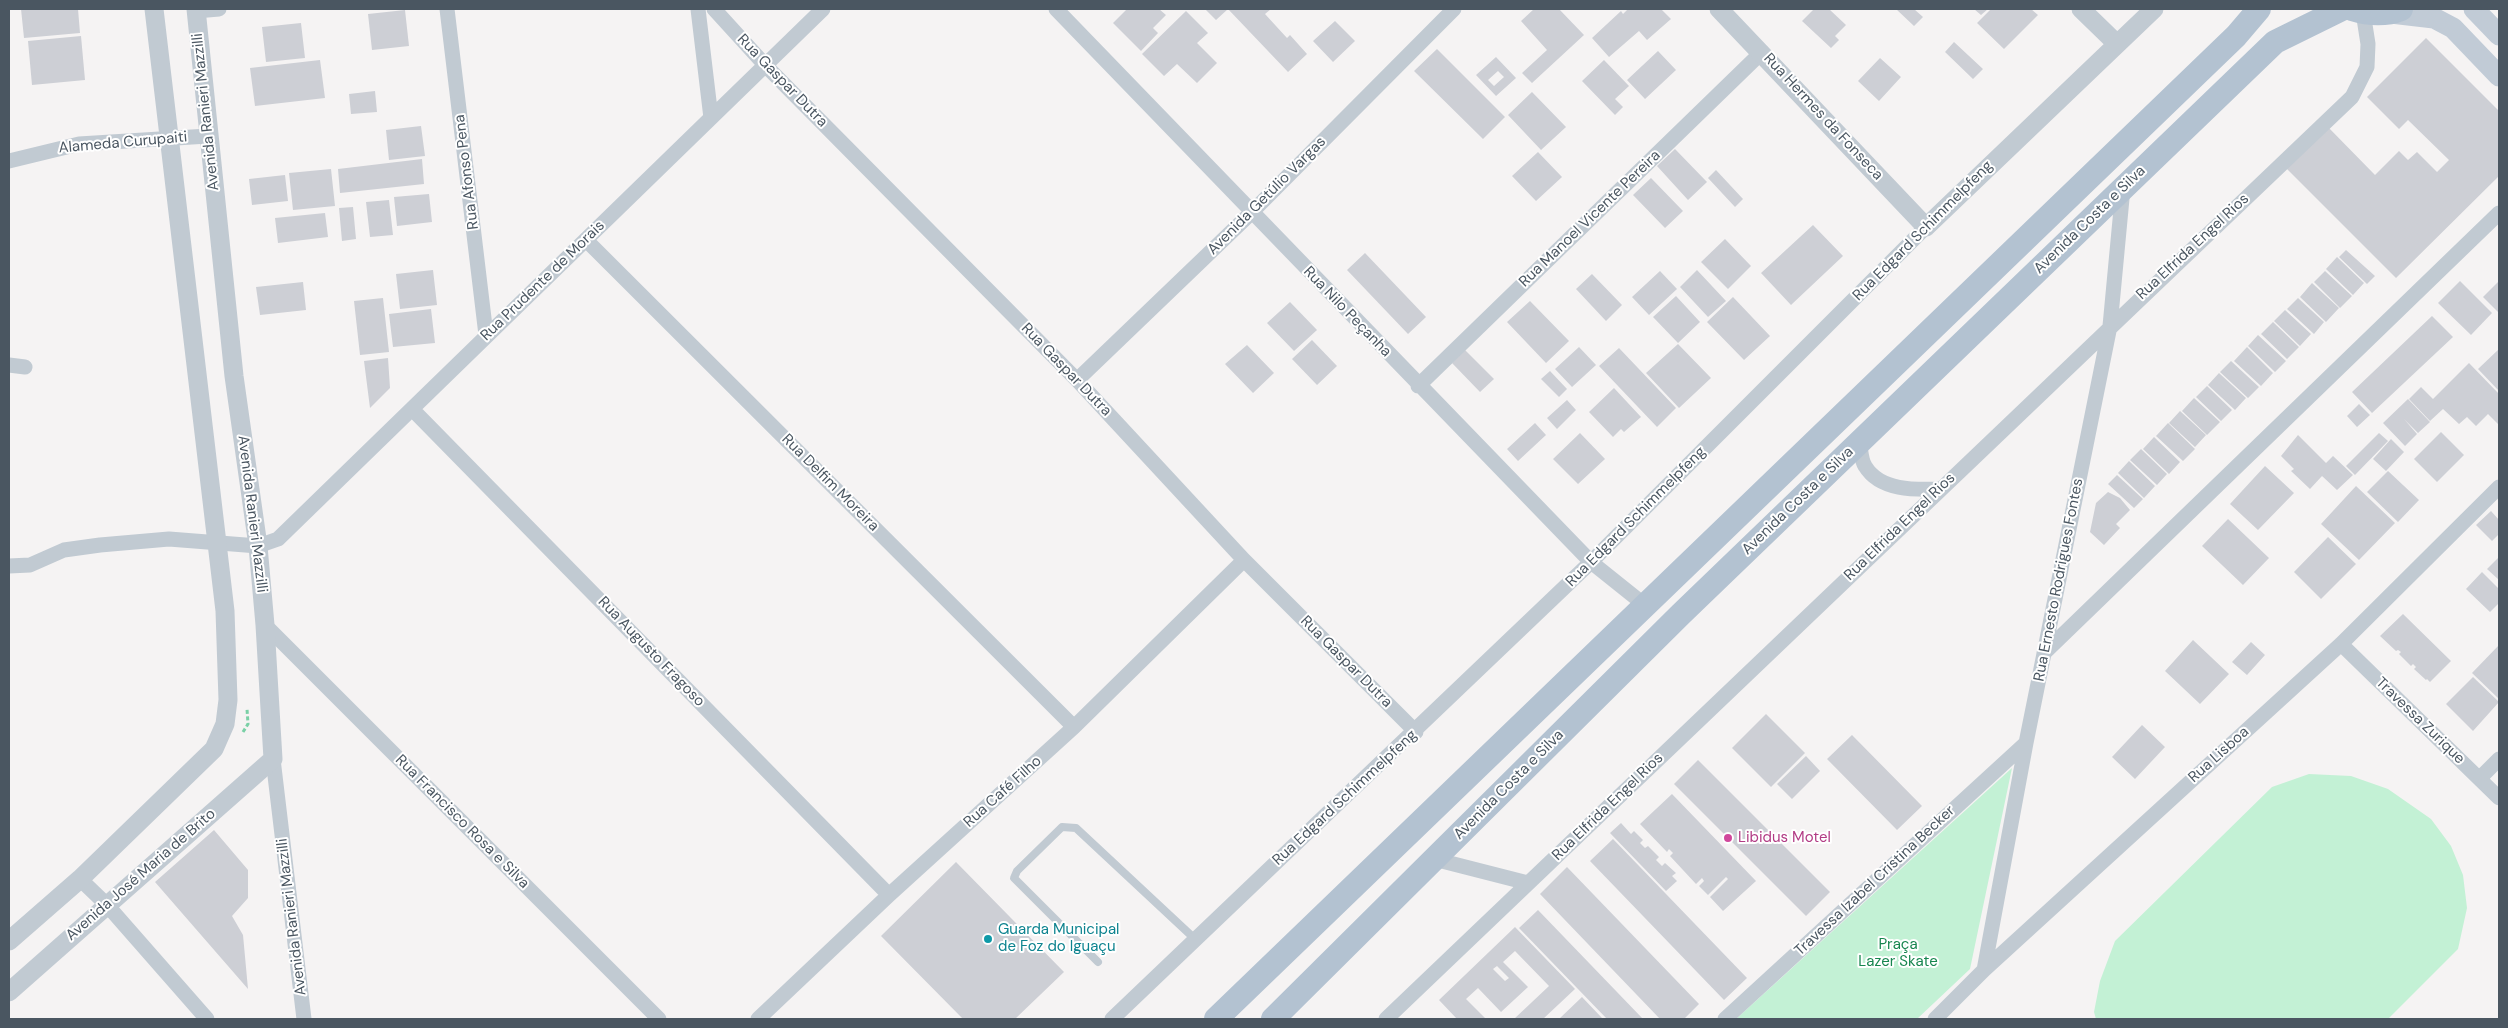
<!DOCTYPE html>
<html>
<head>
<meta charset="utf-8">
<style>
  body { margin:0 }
  #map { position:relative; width:2508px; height:1028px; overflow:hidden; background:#f5f3f3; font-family:"DM Sans",sans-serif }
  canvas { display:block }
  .frame { position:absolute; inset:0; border:10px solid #4a5661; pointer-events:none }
</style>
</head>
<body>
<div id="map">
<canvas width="2508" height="1028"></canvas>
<div class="frame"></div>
</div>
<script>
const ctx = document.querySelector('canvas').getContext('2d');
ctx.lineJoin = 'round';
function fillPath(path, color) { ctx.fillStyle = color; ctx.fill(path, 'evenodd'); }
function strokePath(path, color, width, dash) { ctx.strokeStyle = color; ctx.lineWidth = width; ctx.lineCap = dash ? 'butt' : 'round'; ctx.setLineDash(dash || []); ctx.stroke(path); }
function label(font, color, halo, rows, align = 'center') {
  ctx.font = font + ' "DM Sans",sans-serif'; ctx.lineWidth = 4; ctx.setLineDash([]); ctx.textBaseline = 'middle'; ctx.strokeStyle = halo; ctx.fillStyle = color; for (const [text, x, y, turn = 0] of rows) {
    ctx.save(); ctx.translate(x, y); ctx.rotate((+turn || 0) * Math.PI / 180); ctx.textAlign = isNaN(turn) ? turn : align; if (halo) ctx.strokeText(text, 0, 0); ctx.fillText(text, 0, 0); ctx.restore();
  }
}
fillPath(new Path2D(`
  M2012,768L1970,969L1917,1019H1736Z
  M2309,774L2351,776L2388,789L2431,819L2451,846L2463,875L2467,908L2458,949L2388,1019H2096L2094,1012L2100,981L2115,941L2272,787Z`), '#c3f1d5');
fillPath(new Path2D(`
  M21,9H78L80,33L24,38Z
  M1127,9H1159L1166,15L1153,28L1158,33L1141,51L1113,23Z
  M1205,9H1228L1216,20Z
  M1228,9H1271L1265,14L1287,38L1290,35L1307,54L1288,72Z
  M1534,9H1559L1584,35L1532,83L1522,73L1547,50L1521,21Z
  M1628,9H1661L1671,19L1647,40L1639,31L1609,57L1592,38L1621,11L1623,14Z
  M1814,9H1829L1846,25L1835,36L1839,40L1831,48L1802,21Z
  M1896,9H1914L1923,17L1914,26Z
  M1974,9H1988L1981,15Z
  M1991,9H2031L2038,15L2004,49L1977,23Z
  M405,10L409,46L372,50L368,14Z
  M1186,11L1208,33L1197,43L1217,63L1197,83L1177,64L1164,76L1142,54Z
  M1335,21L1355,41L1333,62L1313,41Z
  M301,23L305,58L266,62L262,27Z
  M81,36L85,80L32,85L28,41Z
  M2426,38L2499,111V176L2396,278L2286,168L2328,127L2375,175L2399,151L2408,160L2417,152L2437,172L2449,160L2408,120L2399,129L2367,97Z
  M1954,42L1983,69L1973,79L1945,52Z
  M1437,49L1505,117L1483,139L1414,71Z
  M1658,51L1676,70L1645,99L1627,80Z
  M1496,57L1516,78L1496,96L1476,75ZM1498,71L1504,77L1494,86L1488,80Z
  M1880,58L1901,77L1879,101L1858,81Z
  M320,60L325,98L255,106L250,68Z
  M1604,60L1629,86L1615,99L1623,107L1615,115L1582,81Z
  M375,91L377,112L351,114L349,94Z
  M1532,92L1566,127L1541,150L1508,115Z
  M421,126L425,156L389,160L386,130Z
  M1675,149L1707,182L1688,200L1657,166Z
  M1538,152L1562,177L1536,201L1512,176Z
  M422,159L424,184L340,193L338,169Z
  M331,169L335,206L293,210L289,173Z
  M1716,170L1743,199L1735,207L1708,178Z
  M285,175L288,201L252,205L249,179Z
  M1651,178L1683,211L1665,228L1633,195Z
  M429,194L432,222L397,226L394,197Z
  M389,200L393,235L370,237L366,202Z
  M353,207L356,239L342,241L339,208Z
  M325,213L328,237L278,243L275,218Z
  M1813,225L1843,256L1791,305L1761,273Z
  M1725,239L1751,266L1728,289L1701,262Z
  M2346,250L2375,276L2367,284L2339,257Z
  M1365,253L1426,317L1408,334L1347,270Z
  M2337,257L2364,283L2353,295L2326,269Z
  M433,270L437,305L400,309L396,274Z
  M1697,270L1726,301L1708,317L1680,287Z
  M1660,271L1677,289L1649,315L1632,297Z
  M2325,271L2352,296L2340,308L2314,282Z
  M1592,274L1622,305L1606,321L1576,289Z
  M2460,281L2492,313L2471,335L2438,303Z
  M2499,281V313L2483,297Z
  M303,282L306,310L260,315L256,287Z
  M2312,283L2339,308L2326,322L2300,297Z
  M1676,296L1700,322L1678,343L1653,317Z
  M1733,297L1770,336L1744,360L1707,322Z
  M383,298L389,352L360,355L354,301Z
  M2298,298L2324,322L2314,334L2287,309Z
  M1530,301L1569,341L1546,363L1507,322Z
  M1290,302L1317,330L1294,351L1267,323Z
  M431,309L435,343L393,347L389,314Z
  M2285,310L2311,334L2300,346L2274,321Z
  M2432,316L2453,337L2372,413L2352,392Z
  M2273,322L2299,347L2287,359L2261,334Z
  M2258,335L2286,361L2275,372L2248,346Z
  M1312,340L1337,366L1317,385L1292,359Z
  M1678,344L1711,378L1679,408L1646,373Z
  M1247,345L1274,373L1253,393L1225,364Z
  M1579,347L1596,365L1572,387L1555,369Z
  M2247,347L2273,373L2261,386L2234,361Z
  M1619,348L1676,408L1657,427L1599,366Z
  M2499,349V391L2478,369Z
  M1465,350L1494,379L1480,392L1452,363Z
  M388,358L390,388L370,408L364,361Z
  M2231,361L2259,387L2248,398L2220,372Z
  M2469,363L2499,394L2498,424L2488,414L2476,426L2467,417L2459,424L2443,409L2430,421L2409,399L2421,387L2433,399Z
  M1550,371L1567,389L1559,397L1541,379Z
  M2219,373L2246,398L2235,410L2208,385Z
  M2207,386L2232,410L2221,421L2196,397Z
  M1614,388L1641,417L1624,432L1621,429L1613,437L1589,412Z
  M2194,398L2220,422L2207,435L2182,411Z
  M2408,399L2430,422L2418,433L2404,419L2417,434L2405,446L2383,423Z
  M1567,400L1576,410L1557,429L1547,418Z
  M2359,404L2370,415L2357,427L2347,416Z
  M2180,411L2206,435L2195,447L2169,423Z
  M1535,423L1546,435L1518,461L1507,449Z
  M2168,423L2195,449L2183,461L2156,436Z
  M2441,432L2464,455L2437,482L2414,459Z
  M1580,433L1605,459L1578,484L1553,459Z
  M2379,433L2388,441L2355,475L2346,466Z
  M2298,435L2326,463L2333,456L2353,475L2337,490L2322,476L2310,489L2291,471L2294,469L2281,456Z
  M2154,437L2180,462L2169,474L2143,449Z
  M2391,439L2404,452L2386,471L2373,459Z
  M2141,449L2167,474L2157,485L2130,460Z
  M2129,461L2155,486L2144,498L2118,473Z
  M2265,466L2294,493L2258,530L2230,504Z
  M2388,471L2419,500L2398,522L2367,492Z
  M2117,475L2143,499L2134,508L2108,484Z
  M2356,486L2395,523L2359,560L2321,524Z
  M2108,492L2120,498L2130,510L2116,524L2120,528L2104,545L2090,532L2096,503Z
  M2491,511L2499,520V534L2492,541L2476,525Z
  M2228,519L2269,558L2243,585L2202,546Z
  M2328,537L2356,564L2321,599L2294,572Z
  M2499,557V580L2487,569Z
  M2482,572L2499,589V603L2490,612L2466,589Z
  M2403,614L2451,661L2430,682L2427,679L2426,680L2414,669L2416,667L2413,664L2411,666L2399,654L2401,652L2398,650L2396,651L2380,636Z
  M2193,640L2229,674L2200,704L2165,671Z
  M2251,642L2265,655L2247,675L2232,662Z
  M2499,645V699L2472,673Z
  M2473,677L2499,702L2473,731L2446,704Z
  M1766,714L1805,753L1771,787L1732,748Z
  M2142,725L2165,747L2135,779L2112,757Z
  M1852,735L1922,806L1897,830L1827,759Z
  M1806,756L1820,771L1792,799L1777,784Z
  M1698,760L1830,892L1806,916L1674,784Z
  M1672,794L1756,881L1723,911L1710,897L1728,879L1726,877L1708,895L1699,886L1704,881L1702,878L1696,884L1670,856L1673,853L1669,849L1667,852L1640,824Z
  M1621,823L1631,834L1634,831L1643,840L1640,843L1645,848L1648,846L1659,857L1656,860L1662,866L1665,863L1676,873L1672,876L1677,881L1666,891L1610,833Z
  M214,830L248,870V898L232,916L243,935L248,989L155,882Z
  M1613,839L1747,978L1724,1000L1590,861Z
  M956,862L1064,972L1015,1019H963L881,936Z
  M1567,867L1699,1004L1684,1019H1660L1540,894Z
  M1538,910L1643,1019H1607L1519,928Z
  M1515,927L1575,989L1543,1019H1514L1549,986L1515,951L1503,962L1528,987L1501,1012L1478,988L1466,999L1486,1019H1457L1439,1000ZM1497,966L1509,978L1505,981L1493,969Z
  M1582,997L1602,1018L1559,1019Z`), '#cdcfd5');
strokePath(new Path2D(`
  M243,732L248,724L247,709`), '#7ad0a6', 3, [4, 2.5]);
strokePath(new Path2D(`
  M1098,962L1014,878L1017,871L1062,827L1076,828L1195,939`), '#c1cad2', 8);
strokePath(new Path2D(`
  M447,9L486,335
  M698,9L711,118
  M714,9L765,65L1077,380L1244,560L1416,732
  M1056,9L1591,562L1646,606
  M196,11L219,9
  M9,161L79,144L208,136
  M586,240L1074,727
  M9,365L25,367
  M1077,380L1251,213L1454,9
  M1418,386L1762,52
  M412,409L889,895
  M1859,442C1861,449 1861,460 1865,466C1880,491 1915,490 1940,489
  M9,566L30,565L64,550L100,545L169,539L258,546L278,539L823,9
  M265,625L659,1019
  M2341,644L2499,798
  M2044,653L2499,213
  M273,759L304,1019
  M2480,778L2499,759
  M1434,859L1528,883
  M80,879L107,905L207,1019
  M1984,970L2026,743L2110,326L2123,188
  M758,1019L889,895L1074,727L1244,560
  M1112,1019L1591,562L1926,227
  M1386,1019L2352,97L2367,67L2368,44L2363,12
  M1725,1019L2026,743
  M1935,1019L1984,970L2341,644L2499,487`), '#c1cad2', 15);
strokePath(new Path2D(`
  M1719,9L1926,227L2154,9
  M2081,9L2116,43
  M9,941L80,879L214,749L225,724L228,700L225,611L154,9
  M9,992L273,759L265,625L258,546L234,376L196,9`), '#c1cad2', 19);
strokePath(new Path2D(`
  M2474,9L2499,35
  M2391,13L2434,18L2453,28L2499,76`), '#c1cbd6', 21);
strokePath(new Path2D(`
  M2352,9C2368,14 2386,15 2401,9
  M1216,1019L2236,36L2259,9
  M1273,1019L1681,614L2275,42L2342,9`), '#b3c2d1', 24);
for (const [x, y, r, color] of [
  [1728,838,5,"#d1479c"],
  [988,939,5,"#0f9aa8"]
]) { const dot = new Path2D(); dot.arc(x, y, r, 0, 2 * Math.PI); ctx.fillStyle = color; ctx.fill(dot); strokePath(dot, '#fff', 2); }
label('15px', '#4a5661', '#fff', [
  ["Rua Gaspar Dutra",782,81,46],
  ["Avenida Ranieri Mazzilli",206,112,-96],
  ["Rua Hermes da Fonseca",1823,117,47],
  ["Alameda Curupaiti",123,143,-5],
  ["Rua Afonso Pena",467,172,-97],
  ["Avenida Getúlio Vargas",1267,196,-45],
  ["Rua Manoel Vicente Pereira",1590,219,-44],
  ["Avenida Costa e Silva",2090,220,-44],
  ["Rua Edgard Schimmelpfeng",1923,231,-45],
  ["Rua Elfrida Engel Rios",2193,247,-43],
  ["Rua Prudente de Morais",543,281,-44],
  ["Rua Nilo Peçanha",1347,312,46],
  ["Rua Gaspar Dutra",1066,370,46],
  ["Rua Delfim Moreira",830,483,45],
  ["Avenida Costa e Silva",1798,501,-44],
  ["Avenida Ranieri Mazzilli",252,514,83],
  ["Rua Edgard Schimmelpfeng",1636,517,-45],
  ["Rua Elfrida Engel Rios",1900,527,-44],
  ["Rua Ernesto Rodrigues Fontes",2059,580,-79],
  ["Rua Augusto Fragoso",651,652,46],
  ["Rua Gaspar Dutra",1346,662,45],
  ["Travessa Zurique",2420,721,44],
  ["Rua Lisboa",2219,755,-42],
  ["Avenida Costa e Silva",1509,785,-45],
  ["Rua Café Filho",1003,792,-42],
  ["Rua Edgard Schimmelpfeng",1345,798,-43],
  ["Rua Elfrida Engel Rios",1608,807,-44],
  ["Rua Francisco Rosa e Silva",462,822,45],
  ["Avenida José Maria de Brito",141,875,-41],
  ["Travessa Izabel Cristina Becker",1875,881,-43],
  ["Avenida Ranieri Mazzilli",292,917,-97]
]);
label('15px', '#b23c85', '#fff', [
  ["Libidus Motel",1738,838]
], 'left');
label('15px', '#0d838f', '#fff', [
  ["Guarda Municipal",998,930],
  ["de Foz do Iguaçu",998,947]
], 'left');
label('15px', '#17864f', '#fff', [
  ["Praça",1898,945],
  ["Lazer Skate",1898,962]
]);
</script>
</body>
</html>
